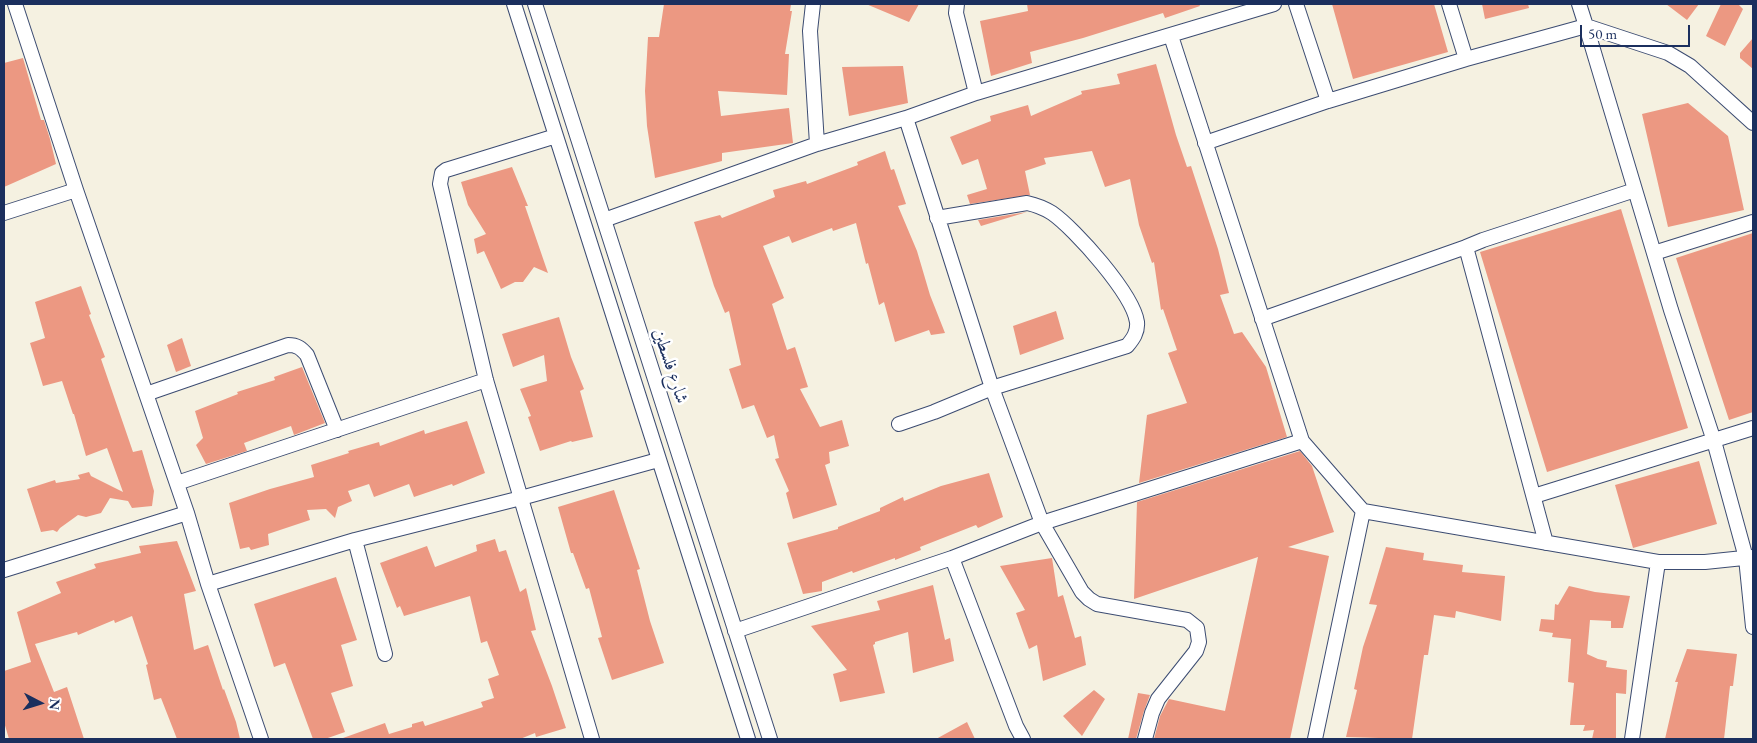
<!DOCTYPE html>
<html>
<head>
<meta charset="utf-8">
<style>
  body { margin:0 }
  #map { position:relative; width:1757px; height:743px; overflow:hidden; background:#f5f1e1; font-family:"EB Garamond",serif }
  canvas { display:block }
  .frame { position:absolute; inset:0; border:5px solid #1b2f5e; pointer-events:none }
  .north { position:absolute; left:15px; top:678px; width:50px; height:50px; -webkit-text-stroke:4px #fff; paint-order:stroke; rotate:95deg; font-size:14px; font-weight:700; line-height:20px; text-align:center; color:#1b2f5e }
  .north::after { content:''; display:block; margin:auto; width:18px; height:22px; background:#1b2f5e; clip-path:polygon(50% 0,100% 100%,50% 72%,0 100%) }
  .scale { position:absolute; left:1580px; top:25px; width:110px; height:22px; box-sizing:border-box; border:2px solid #1b2f5e; border-top:0; padding-left:6px; font-size:15px; line-height:18px; white-space:nowrap; color:#1b2f5e; -webkit-text-stroke:4px #fff; paint-order:stroke }
</style>
</head>
<body>
<div id="map">
<canvas width="1757" height="743"></canvas>
<div class="frame"></div>
<div class="north">N</div>
<div class="scale">50 m</div>
</div>
<script>
const ctx = document.querySelector('canvas').getContext('2d');
ctx.lineJoin = 'round';
function fillPath(path, color) { ctx.fillStyle = color; ctx.fill(path, 'evenodd'); }
function strokePath(path, color, width, dash) { ctx.strokeStyle = color; ctx.lineWidth = width; ctx.lineCap = dash ? 'butt' : 'round'; ctx.setLineDash(dash || []); ctx.stroke(path); }
function label(font, color, halo, rows, align = 'center') {
  ctx.font = font + ' "EB Garamond",Amiri,serif'; ctx.lineWidth = 5; ctx.setLineDash([]); ctx.textBaseline = 'middle'; ctx.strokeStyle = halo; ctx.fillStyle = color; for (const [text, x, y, turn = 0] of rows) {
    ctx.save(); ctx.translate(x, y); ctx.rotate((+turn || 0) * Math.PI / 180); ctx.textAlign = isNaN(turn) ? turn : align; if (halo) ctx.strokeText(text, 0, 0); ctx.fillText(text, 0, 0); ctx.restore();
  }
}
fillPath(new Path2D(`
  M664,4H791L790,11H792L785,54H789L787,95L718,91L721,116L789,108L793,143L722,153V161L655,178L647,126L645,91L648,37H659Z
  M866,4H919L909,22Z
  M1027,4H1199L1200,6L1165,18L1163,13L1083,38L1030,52L1032,63L991,76L980,21L1028,11Z
  M1332,4H1434L1448,52L1353,79Z
  M1482,4H1528L1529,8L1485,19Z
  M1666,4H1699L1687,20Z
  M1721,4H1738L1743,9L1725,46L1706,36Z
  M1753,38V69L1740,58V53Z
  M23,58L41,120H44L50,139L56,164L4,187V63Z
  M1156,64L1176,135L1187,167L1191,166L1218,249L1229,293L1220,295L1234,334L1242,332L1266,367L1287,437L1139,483L1147,415L1187,403L1168,353L1177,350L1163,309L1161,310L1154,262L1152,263L1139,225L1130,179L1105,187L1092,151L1044,158L1046,164L1025,171L1030,195L970,204L967,195L987,189L978,159L962,165L950,137L991,121L990,116L1028,105L1031,116L1082,94L1081,91L1120,84L1117,74Z
  M903,66L908,103L849,116L842,67Z
  M1688,103L1728,136L1744,210L1668,227L1642,114Z
  M885,151L891,170L894,169L906,204L898,206L917,251L930,295L945,333L931,335L929,330L895,342L884,302L879,305L868,263L866,264L856,223L833,231L832,228L792,243L789,236L763,246L784,298L772,304L787,350L795,347L808,387L800,389L820,427L842,420L849,446L829,452L830,463L825,465L837,505L793,519L786,493L789,491L775,459L779,458L774,435L767,438L754,405L742,409L729,369L741,365L729,311L725,313L714,286L694,222L720,215L722,218L775,197L773,190L806,181L807,184L858,165L857,162Z
  M512,167L528,206H525L548,273L534,267L523,282H515L501,289L484,251L477,254L474,239L486,234L468,205L461,182Z
  M1621,209L1688,428L1547,472L1480,252Z
  M1027,212L981,226L978,220Z
  M1753,233V412L1729,420L1676,258Z
  M81,286L91,314L89,315L105,357L101,359L133,452L142,450L154,491L152,506L132,508L128,501L110,498L101,513L86,517L78,515L60,528L57,532L53,530L41,532L27,489L55,480L56,483L80,479L78,475L89,472L91,476L123,492L107,448L86,456L74,414H73L62,381L43,386L30,343L45,338L35,302Z
  M1056,311L1064,339L1020,355L1013,326Z
  M559,317L571,357L584,389L580,391L593,437L572,442L571,441L540,451L528,417L531,416L520,389L547,381L544,355L513,367L502,334Z
  M182,338L191,366L176,372L167,345Z
  M302,367L325,423L294,435L291,426L244,443L247,451L206,464L196,445L203,438L195,411L238,394L237,392L275,380L274,377Z
  M467,421L485,473L453,486L452,484L414,497L409,484L374,497L369,484L348,491L352,501L338,507L335,518L326,509L307,510L310,520L268,534L269,545L251,550L249,547L240,549L229,503L270,489L314,477L311,465L349,453L348,451L379,442L380,446L424,430L425,434Z
  M1300,451L1312,466L1334,532L1288,547L1329,556L1290,739H1154L1160,716L1169,699L1225,711L1258,557L1134,599L1137,502Z
  M1699,461L1717,524L1633,548L1615,485Z
  M989,473L1003,517L978,528L976,525L920,547L921,550L895,560V558L853,573L852,571L822,582V591L803,594L787,543L838,529V527L880,511V508L903,497L904,501L941,486Z
  M614,490L640,569L637,570L650,621L664,663L612,680L598,638L602,637L589,588L586,589L573,553H571L558,507Z
  M495,539L499,552L506,550L520,592L526,588L536,630L531,631L552,686L566,728L536,737L535,733L520,739H344L343,738L385,723L389,734L412,727V724L423,721L425,726L483,707L481,702L494,698L488,679L499,675L487,641L481,643L470,596L404,616L400,606L397,608L380,563L427,546L435,567L477,551L476,545Z
  M177,541L196,591L184,594L194,650L208,645L223,690L224,689L236,722L240,739H177L161,698L154,700L146,665L148,664L132,616L115,623L114,620L78,635L77,632L35,644L54,692L67,687L84,739H9L4,722V671L31,662L17,612L61,593L56,582L96,568L94,564L141,553L139,546Z
  M1386,547L1424,553L1423,560L1463,565L1462,572L1505,576L1501,621L1456,611L1455,618L1434,615L1428,655H1424L1412,739L1346,737L1357,690L1354,689L1363,647L1377,605L1369,604Z
  M1052,558L1058,597L1063,595L1075,638L1081,636L1086,665L1043,681L1037,645L1029,649L1016,613L1025,610L1000,566Z
  M336,577L357,640L341,645L353,686L331,693L345,732L325,739H313L285,663L274,667L254,604Z
  M933,585L945,640L950,638L954,661L913,673L908,632L875,642V644L873,645L885,693L840,702L833,674L847,670L811,626L880,610L877,601Z
  M1569,586L1595,592L1630,596L1623,628H1611V621L1590,620L1587,654L1598,659L1607,661L1606,667L1627,670L1626,694L1616,693V739H1592L1594,730L1583,731L1585,725H1570L1574,683L1568,682L1571,639L1552,637L1553,633L1539,631L1541,619L1554,620L1555,604L1558,605Z
  M1687,649L1737,654L1733,686H1730L1724,739H1665L1678,682H1675Z
  M1094,690L1105,699L1082,736L1063,716Z
  M1138,693L1150,695L1144,711L1136,739H1128Z
  M967,722L975,739H936Z`), '#ec9882');
const minor = new Path2D(`
  M15,4L76,190L187,513L208,584L261,739
  M514,4L748,739
  M535,4L770,739
  M813,4L810,31L817,144
  M957,4L956,13L976,93
  M1296,4L1328,101
  M1449,4L1466,59
  M1579,4L1586,26L1668,53L1690,66L1753,123
  M1171,36L1302,441L1363,511L1658,562H1705L1753,557
  M906,118L992,388L1042,523L1082,592L1089,599L1097,604L1187,620L1197,628L1199,642L1196,651L1158,699L1152,713L1145,739
  M556,136L446,170L442,173L440,184L486,380L592,739
  M1205,143L1328,101L1466,59L1586,26L1671,310L1714,441L1746,558L1753,627
  M4,213L76,190
  M604,220L817,144L906,118L976,93L1274,4
  M1654,253L1753,222
  M1262,319L1466,247
  M146,394L288,345C297,345 301,348 307,355L337,430
  M899,424L934,412L992,388L1127,346C1133,339 1138,332 1137,322C1133,294 1075,229 1052,213C1044,208 1036,205 1027,203L937,218
  M177,483L486,380
  M1534,496L1753,428
  M355,540L385,654
  M1546,543L1466,247L1483,240L1635,190
  M952,558L1016,726L1023,739
  M4,570L187,513
  M208,584L355,540L521,498L658,460
  M735,631L952,558L1042,523L1302,441
  M1315,739L1363,511
  M1632,739L1658,562`);
strokePath(minor, '#3c4c72', 16);
strokePath(minor, '#fff', 14);
label('18px', '#1b2f5e', '#fff', [
  ["شارع فلسطين",670,366,72]
]);
</script>
</body>
</html>
